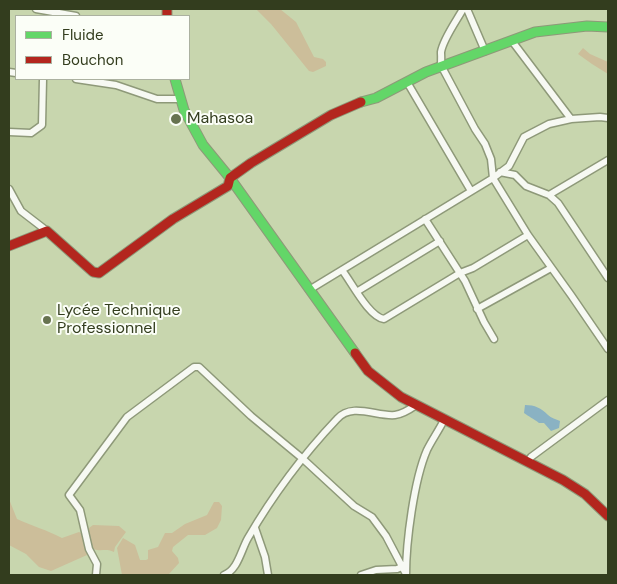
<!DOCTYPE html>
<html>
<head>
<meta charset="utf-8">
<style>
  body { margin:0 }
  #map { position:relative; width:617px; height:584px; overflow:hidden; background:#c8d6ae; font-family:"DM Sans",sans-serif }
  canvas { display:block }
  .frame { position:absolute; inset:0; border:10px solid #333d1e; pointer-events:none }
  .legend { position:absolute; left:15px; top:15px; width:175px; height:65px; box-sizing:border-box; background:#fbfef7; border:1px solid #abb1a0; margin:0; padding:6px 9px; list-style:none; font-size:15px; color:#333d1e }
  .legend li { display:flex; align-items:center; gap:10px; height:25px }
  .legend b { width:25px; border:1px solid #abb1a0 }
</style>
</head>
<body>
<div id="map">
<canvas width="617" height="584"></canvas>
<div class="frame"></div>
<ul class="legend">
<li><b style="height:6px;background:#63d668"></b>Fluide</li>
<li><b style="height:6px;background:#b3261e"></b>Bouchon</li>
</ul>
</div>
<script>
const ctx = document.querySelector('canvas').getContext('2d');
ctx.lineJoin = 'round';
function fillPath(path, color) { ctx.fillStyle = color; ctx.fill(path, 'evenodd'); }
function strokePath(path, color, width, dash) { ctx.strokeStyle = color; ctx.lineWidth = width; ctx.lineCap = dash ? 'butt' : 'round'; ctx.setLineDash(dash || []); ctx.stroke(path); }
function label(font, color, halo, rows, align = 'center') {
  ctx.font = font + ' "DM Sans",sans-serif'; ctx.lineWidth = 4; ctx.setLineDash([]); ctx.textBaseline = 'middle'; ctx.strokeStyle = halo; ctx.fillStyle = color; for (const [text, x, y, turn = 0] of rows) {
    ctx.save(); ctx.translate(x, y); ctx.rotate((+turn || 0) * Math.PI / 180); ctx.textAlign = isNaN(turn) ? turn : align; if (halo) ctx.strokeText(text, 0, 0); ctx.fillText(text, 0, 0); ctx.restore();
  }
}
fillPath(new Path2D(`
  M256,9H280L296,22L314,57L323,59L326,62V66L313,72L309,71L271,24Z
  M583,48L590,54L608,62V74L592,64L578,54Z
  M9,499L17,519C32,526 47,530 62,538L79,532L83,534L87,547V555L51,571L39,567L26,554L9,545Z
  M214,502H219L222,506L221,520L217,528L205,535H188L173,547L172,551L178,558L179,563L169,574L122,575L117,548L123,538L135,545L140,560H146L148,559V550L158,547L165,533H172L185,524L207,515Z
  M93,525L119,526L126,532L115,547L114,552C105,548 102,552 93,549L89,537V528Z`), '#ccbe9a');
fillPath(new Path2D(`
  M525,405C535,405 541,408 548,415C551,418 556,419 560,421L559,428L551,431L544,423H539C533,418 529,417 524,413Z`), '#8ab2c3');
const street = new Path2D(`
  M36,9L76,16
  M463,9C457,20 443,39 441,52C441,58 442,62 440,68L443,69L475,129L485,144L491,159L493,178L528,235L571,295L608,349
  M467,9L485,51
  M512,41L571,119
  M9,72L16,73
  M76,79L116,85L157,99H180
  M407,82L471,191
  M9,132L31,133L42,125L43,79
  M500,172L515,175L526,186L549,195L558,203L608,278
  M9,189L21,211L47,231
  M549,195L608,160
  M425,219L465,281L484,322L494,339
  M342,270C352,283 369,317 384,319L460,273L473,268L528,235
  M309,290L493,178L509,166L524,137L549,124L571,119L600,117L608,118
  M358,291L440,241
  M477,309L551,268
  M528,462L531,457L608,400
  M255,528L265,557L268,575
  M96,575L97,564L89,549L80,510L69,495L127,417L194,367H199L251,416L303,459L354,506L372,517L386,536L406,574
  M224,575C238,570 241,550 248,538C273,495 303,455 337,419C352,402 377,417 395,415C403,414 409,410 416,405
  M361,575L376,570L397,569L402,567
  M406,575C406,542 414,480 427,450C432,440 439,430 444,420`);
const fast = new Path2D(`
  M175,79L184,110L203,145L230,178L355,353
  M361,102L376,98L426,72L535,32L587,26L608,27`);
const jam = new Path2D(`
  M167,9V16
  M9,246L47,231L93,272L99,273L173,219L228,186L230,178L251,163L331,115L361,102
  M355,353L368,371L401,397L563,480L585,494L608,516`);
strokePath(street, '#8e9979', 9);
strokePath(fast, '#8e9979', 11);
strokePath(jam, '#8e9979', 11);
strokePath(street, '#f7f9f3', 6);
strokePath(fast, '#63d668', 9);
strokePath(jam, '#b3261e', 9);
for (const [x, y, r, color] of [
  [176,119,6,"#677350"],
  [47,320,5,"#677350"]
]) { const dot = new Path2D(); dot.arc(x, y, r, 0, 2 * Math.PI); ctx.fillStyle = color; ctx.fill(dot); strokePath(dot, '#fbfef7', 2); }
label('16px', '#333d1e', '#fbfef7', [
  ["Mahasoa",187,119],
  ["Lycée Technique",57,311],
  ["Professionnel",57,329]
], 'left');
</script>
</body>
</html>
